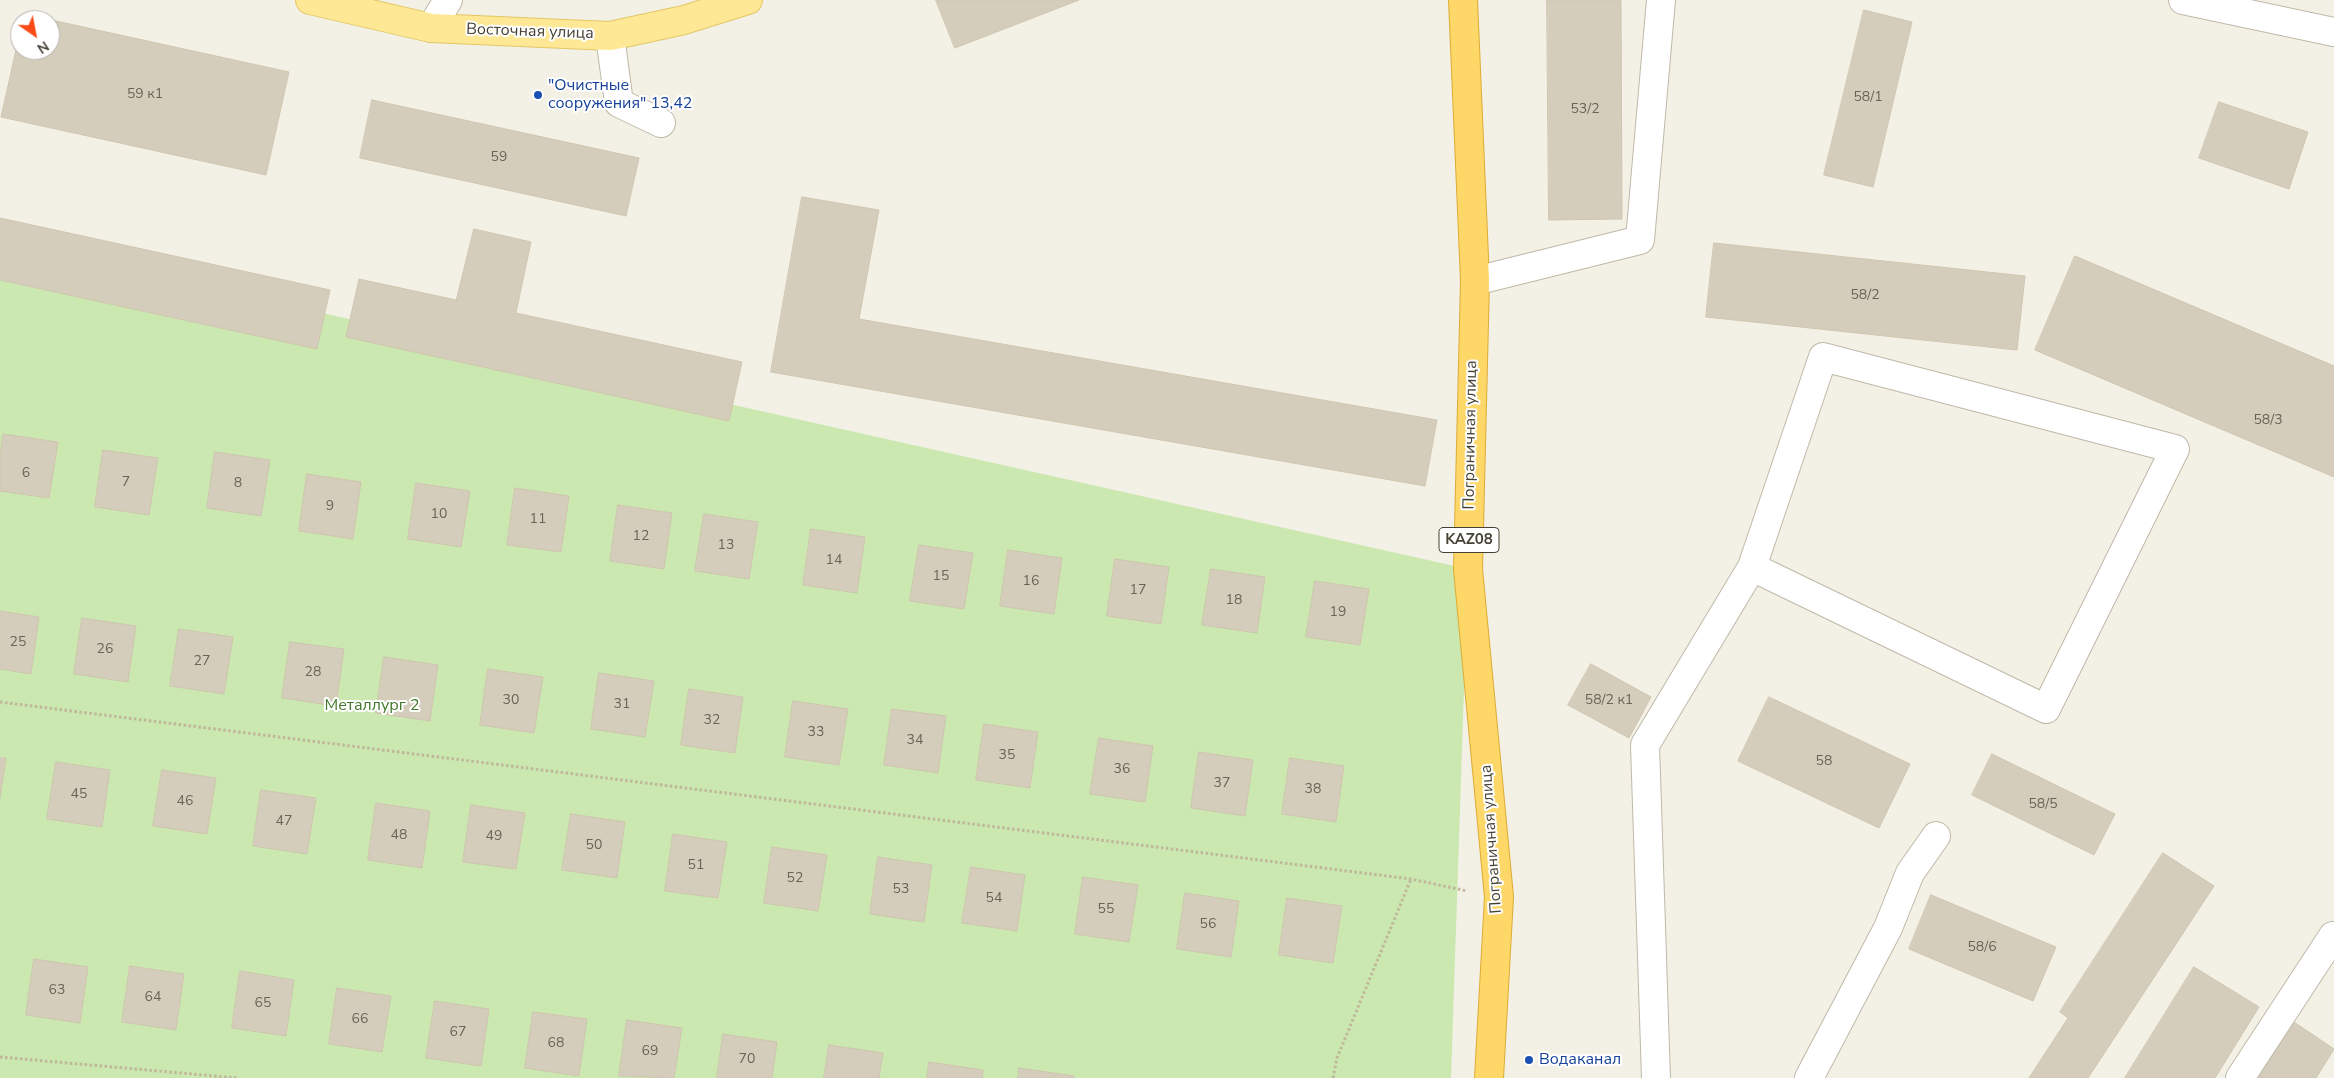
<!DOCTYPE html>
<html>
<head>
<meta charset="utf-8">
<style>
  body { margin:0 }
  #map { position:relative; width:2334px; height:1078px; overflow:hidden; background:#f3f0e6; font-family:"Nunito Sans",sans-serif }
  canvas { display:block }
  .north { position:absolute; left:10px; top:10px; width:50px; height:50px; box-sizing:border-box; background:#fff; border:1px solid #b5b3ae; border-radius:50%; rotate:147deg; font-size:14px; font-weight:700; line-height:20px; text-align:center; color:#464135 }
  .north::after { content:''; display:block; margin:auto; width:18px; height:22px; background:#fa4a17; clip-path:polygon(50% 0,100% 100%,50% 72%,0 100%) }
</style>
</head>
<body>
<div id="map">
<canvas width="2334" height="1078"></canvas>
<div class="north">N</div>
</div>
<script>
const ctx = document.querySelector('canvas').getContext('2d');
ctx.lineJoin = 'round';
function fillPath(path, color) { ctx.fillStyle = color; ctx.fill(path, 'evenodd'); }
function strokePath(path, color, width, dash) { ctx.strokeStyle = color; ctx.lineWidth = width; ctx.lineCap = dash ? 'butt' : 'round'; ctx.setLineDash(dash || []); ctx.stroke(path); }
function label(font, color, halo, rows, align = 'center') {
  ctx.font = font + ' "Nunito Sans",sans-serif'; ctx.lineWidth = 4; ctx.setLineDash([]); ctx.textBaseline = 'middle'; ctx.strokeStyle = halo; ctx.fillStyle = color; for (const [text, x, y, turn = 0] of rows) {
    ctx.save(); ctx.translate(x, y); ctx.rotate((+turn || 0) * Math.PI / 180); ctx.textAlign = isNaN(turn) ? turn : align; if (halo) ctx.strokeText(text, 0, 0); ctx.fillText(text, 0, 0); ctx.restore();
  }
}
fillPath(new Path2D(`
  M0,241L1468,569L1451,1078H0Z`), '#cae8af');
const building = new Path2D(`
  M936,0H1079L955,48Z
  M1547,0H1621L1622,219L1549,220Z
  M1864,10L1912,22L1873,187L1824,175Z
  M24,14L289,72L266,175L1,117L20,32V50H50V20H23Z
  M372,100L639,158L626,216L360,158Z
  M2219,102L2308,132L2289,189L2199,158Z
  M802,197L879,210L859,319L1437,420L1425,486L771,372Z
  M0,218L330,290L317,349L0,280Z
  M474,229L531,242L516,313L742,362L729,421L346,337L359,279L456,300Z
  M1714,243L2025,276L2017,350L1706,317Z
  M2075,256L2334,366V477L2035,350Z
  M3,434L58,442L49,498L0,491V457Z
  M103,450L158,458L149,515L95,507Z
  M215,452L270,460L261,516L207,508Z
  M307,474L361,482L353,539L299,531Z
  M416,483L470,491L461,547L408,539Z
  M515,488L569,496L561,552L507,545Z
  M618,505L672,513L664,569L610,561Z
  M704,514L758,522L749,579L695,571Z
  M811,529L865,537L857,593L803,585Z
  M919,545L973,553L964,609L910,601Z
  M1008,550L1062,558L1054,614L1000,606Z
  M1115,559L1169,567L1161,624L1107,616Z
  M1211,569L1265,577L1257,633L1202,625Z
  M1315,581L1369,589L1360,645L1306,637Z
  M0,611L39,617L31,674L0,669Z
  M82,618L136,626L128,682L74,674Z
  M179,629L233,637L224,694L170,686Z
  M290,642L344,649L336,706L282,698Z
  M384,657L438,665L430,721L376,713Z
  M1591,664L1651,697L1629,738L1568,705Z
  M488,669L543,677L534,733L480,725Z
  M599,673L654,681L645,737L591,729Z
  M689,689L743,697L735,753L681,745Z
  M1769,697L1910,764L1879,828L1738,761Z
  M793,701L848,709L839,765L785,757Z
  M892,709L946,716L938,773L884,765Z
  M984,724L1038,732L1030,788L976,780Z
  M1099,738L1153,746L1145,802L1090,794Z
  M1199,752L1253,760L1245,816L1191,808Z
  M1992,754L2115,814L2094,855L1972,795Z
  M0,758H6L0,798Z
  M1290,758L1344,766L1336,822L1282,814Z
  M56,762L110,770L102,827L47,819Z
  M162,770L216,778L207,834L153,826Z
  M261,790L316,798L307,854L253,846Z
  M376,803L430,811L422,868L368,860Z
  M471,805L525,813L516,869L463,862Z
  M571,814L625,822L617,878L562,870Z
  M673,834L727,842L718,898L665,891Z
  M772,847L827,855L818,911L764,903Z
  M2163,853L2214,886L2088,1078H2029L2068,1018L2060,1012Z
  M878,857L932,865L924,922L870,914Z
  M971,867L1025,875L1017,931L962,923Z
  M1083,877L1138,885L1129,942L1075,934Z
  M1185,893L1239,901L1231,957L1177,949Z
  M1931,895L2056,947L2033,1001L1909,949Z
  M1287,898L1342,906L1333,963L1279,955Z
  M34,959L88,967L80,1023L26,1015Z
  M130,966L184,974L176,1030L122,1022Z
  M2194,967L2259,1007L2215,1078H2125Z
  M240,971L294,980L286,1036L232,1028Z
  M337,988L391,996L382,1052L329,1044Z
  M435,1001L489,1009L481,1066L426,1058Z
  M533,1012L587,1019L579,1076L525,1068Z
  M627,1020L682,1028L674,1078L619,1076Z
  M2291,1020L2334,1049L2316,1078H2255Z
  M723,1034L777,1042L772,1078H717Z
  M829,1045L883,1053L879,1078H824Z
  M929,1062L983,1070L982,1078H927Z
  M1019,1068L1074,1076L1073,1078H1018Z`);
fillPath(building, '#d5cdbc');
strokePath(building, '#d0c5af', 1);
const minor = new Path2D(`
  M2183,0L2334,32
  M431,28L448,0
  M610,36L619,103L661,123
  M1475,281L1640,240L1661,0
  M1656,1078L1645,745L1752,567L1823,357L2175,449L2046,709L1752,567
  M1809,1078L1888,928L1910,873L1936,836
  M2240,1078L2333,936`);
const major = new Path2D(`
  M310,0L431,28L610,36L684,20L748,0`);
const highway = new Path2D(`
  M1463,0L1475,281L1468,569L1499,897L1489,1078`);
strokePath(minor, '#bfb9a9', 30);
strokePath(major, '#e3c764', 30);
strokePath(highway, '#ddac36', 30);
strokePath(new Path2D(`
  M0,702L1411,879L1467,891
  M0,1057L237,1078
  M1333,1078L1337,1058L1411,879`), '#c0b69a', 3, [2.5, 2.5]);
strokePath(minor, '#fff', 28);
strokePath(major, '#fee895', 28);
strokePath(highway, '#fdd767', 28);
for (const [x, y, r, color] of [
  [538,95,5,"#1a4fb4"],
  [1529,1060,5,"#1a4fb4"]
]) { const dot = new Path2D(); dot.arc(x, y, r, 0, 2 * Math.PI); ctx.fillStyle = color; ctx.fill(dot); strokePath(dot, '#fff', 2); }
label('14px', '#6a6457', null, [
  ["59 к1",145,95],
  ["58/1",1868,98],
  ["53/2",1585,110],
  ["59",499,158],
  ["58/2",1865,296],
  ["58/3",2268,421],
  ["6",26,474],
  ["7",126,483],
  ["8",238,484],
  ["9",330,507],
  ["10",439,515],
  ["11",538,520],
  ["12",641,537],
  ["13",726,546],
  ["14",834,561],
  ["15",941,577],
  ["16",1031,582],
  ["17",1138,591],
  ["18",1234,601],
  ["19",1338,613],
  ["25",18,643],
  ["26",105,650],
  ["27",202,662],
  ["28",313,673],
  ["30",511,701],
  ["58/2 к1",1609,701],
  ["31",622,705],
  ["32",712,721],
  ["33",816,733],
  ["34",915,741],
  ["35",1007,756],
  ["58",1824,762],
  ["36",1122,770],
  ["37",1222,784],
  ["38",1313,790],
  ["45",79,795],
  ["46",185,802],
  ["58/5",2043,805],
  ["47",284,822],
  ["48",399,836],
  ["49",494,837],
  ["50",594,846],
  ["51",696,866],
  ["52",795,879],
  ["53",901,890],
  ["54",994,899],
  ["55",1106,910],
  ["56",1208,925],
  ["58/6",1982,948],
  ["63",57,991],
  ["64",153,998],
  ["65",263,1004],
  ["66",360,1020],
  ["67",458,1033],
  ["68",556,1044],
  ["69",650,1052],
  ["70",747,1060]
]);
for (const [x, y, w] of [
  [1469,540,60]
]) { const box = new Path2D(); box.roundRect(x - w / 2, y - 12.5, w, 25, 4); ctx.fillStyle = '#fff'; ctx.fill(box); strokePath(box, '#464135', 1); }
label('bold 15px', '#464135', null, [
  ["KAZ08",1469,540]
]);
label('16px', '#464135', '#fff', [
  ["Восточная улица",530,32,2],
  ["Пограничная улица",1471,435,-89],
  ["Пограничная улица",1492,839,-94]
]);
label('16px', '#164399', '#fff', [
  ["\"Очистные",548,86],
  ["сооружения\" 13,42",548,104],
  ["Водаканал",1539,1060]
], 'left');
label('16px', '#417829', '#fff', [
  ["Металлург 2",372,706]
]);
</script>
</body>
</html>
